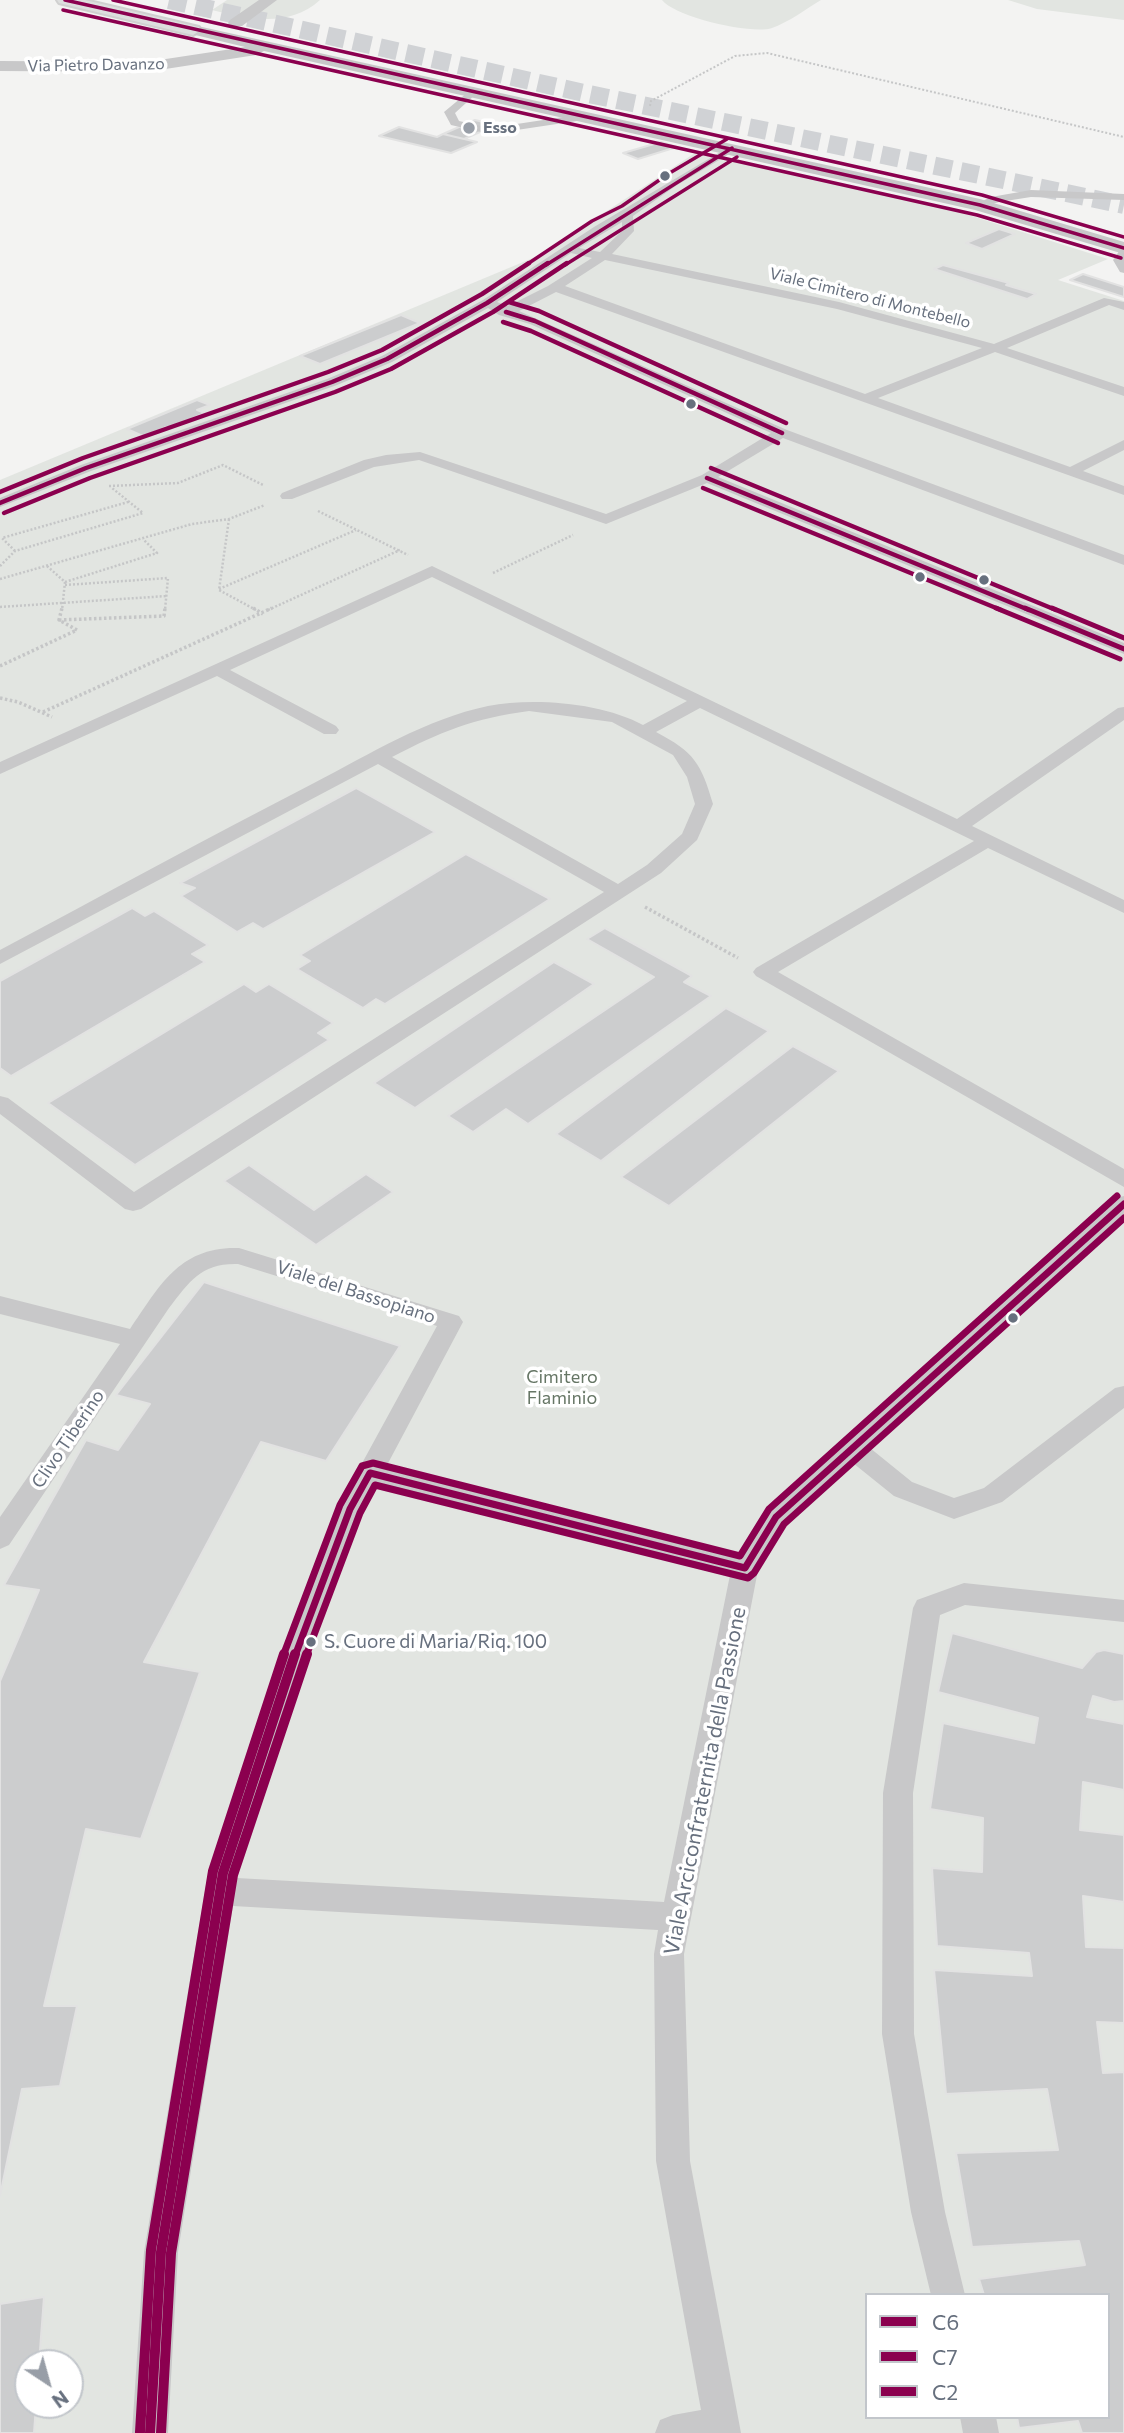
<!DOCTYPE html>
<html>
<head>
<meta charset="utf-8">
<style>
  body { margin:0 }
  #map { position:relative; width:1124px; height:2433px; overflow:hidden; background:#f3f3f2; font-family:Commissioner,sans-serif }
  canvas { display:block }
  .legend { position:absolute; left:865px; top:2293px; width:245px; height:126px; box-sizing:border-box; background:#fff; border:2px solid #c2c6cb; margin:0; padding:9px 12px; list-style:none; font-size:21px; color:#67707e }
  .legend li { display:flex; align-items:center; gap:14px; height:35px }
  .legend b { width:35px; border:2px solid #c2c6cb }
  .north { position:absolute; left:14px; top:2349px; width:70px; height:70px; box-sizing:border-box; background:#fff; border:2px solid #c2c6cb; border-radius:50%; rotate:144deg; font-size:19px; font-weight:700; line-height:28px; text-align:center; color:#67707e }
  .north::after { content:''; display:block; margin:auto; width:24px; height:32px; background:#989ea7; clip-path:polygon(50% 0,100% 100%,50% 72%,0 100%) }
</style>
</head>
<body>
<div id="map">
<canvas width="1124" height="2433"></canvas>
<ul class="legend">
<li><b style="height:9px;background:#8b004f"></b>C6</li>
<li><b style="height:9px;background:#8b004f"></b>C7</li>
<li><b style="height:9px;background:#8b004f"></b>C2</li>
</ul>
<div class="north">N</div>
</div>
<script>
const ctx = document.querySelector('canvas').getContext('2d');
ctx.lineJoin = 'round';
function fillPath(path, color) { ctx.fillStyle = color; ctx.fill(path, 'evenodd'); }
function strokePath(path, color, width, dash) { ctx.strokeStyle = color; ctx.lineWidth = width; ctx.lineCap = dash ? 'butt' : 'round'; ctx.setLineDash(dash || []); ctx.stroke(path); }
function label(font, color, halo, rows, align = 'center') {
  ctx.font = font + ' Commissioner,sans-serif'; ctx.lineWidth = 7; ctx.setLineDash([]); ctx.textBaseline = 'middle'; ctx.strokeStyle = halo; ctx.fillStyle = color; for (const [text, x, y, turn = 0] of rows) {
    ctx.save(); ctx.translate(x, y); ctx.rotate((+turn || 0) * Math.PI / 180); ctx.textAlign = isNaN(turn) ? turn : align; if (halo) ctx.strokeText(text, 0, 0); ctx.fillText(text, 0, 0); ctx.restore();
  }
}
fillPath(new Path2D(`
  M227,0H320C289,28 249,19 212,10Z
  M662,0H821C806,9 789,22 772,28C752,35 675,17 662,0Z
  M1008,0H1124V20L1037,9Z
  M698,151L956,211L1108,259L1058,280L1124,301V2433H0V480L540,255ZM867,2295H1108V2417H867ZM28,2363H70V2405H28Z`), '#e2e5e1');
const building = new Path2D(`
  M475,120L496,125L464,139L443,134Z
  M399,127L437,137L443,134L477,142L451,153L379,136Z
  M661,142L677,147L638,159L623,153Z
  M999,229L1015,234L982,249L966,243Z
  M943,265L1009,283L1006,285L1036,294L1027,299L934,269Z
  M1083,274L1124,287V297L1070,280Z
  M401,315L420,323L320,364L300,356Z
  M197,400L210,405L197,410L205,413L170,428L166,427L145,437L127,429Z
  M356,788L435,832L263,929L253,923L237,932L181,896L195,888L180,883Z
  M466,854L550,899L385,1004L376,999L363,1008L297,969L310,961L300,955Z
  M132,908L145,916L154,911L208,945L192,954L205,962L11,1076L0,1068V981Z
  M605,928L692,976L684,982L711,996L528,1124L506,1109L473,1132L448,1116L654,977L587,939Z
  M554,962L594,984L415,1108L374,1083Z
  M244,984L256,992L269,984L333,1023L318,1033L329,1040L135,1165L48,1103Z
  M726,1008L769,1031L601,1161L556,1134Z
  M793,1046L839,1071L669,1206L621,1177Z
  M249,1165L314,1210L366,1174L393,1192L316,1245L224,1181Z
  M204,1282L400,1346L326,1461L261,1442L144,1662L200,1672L141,1839L86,1829L44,2006H77L60,2086L22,2089L0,2196V1681L39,1590L4,1585L86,1440L118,1450L150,1404L116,1395Z
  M952,1633L1082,1668L1096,1652L1104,1650L1124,1654V1701L1114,1702L1093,1696L1087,1717L1124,1724V1790L1083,1782L1080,1830L1124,1835V1902L1083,1896L1086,1947L1124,1948V2023L1097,2022L1103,2073L1124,2072V2433H1082L1078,2421L1019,2428L1017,2417H1108V2295H984L979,2279L1085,2265L1079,2241L972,2247L956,2153L1058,2150L1047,2089L946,2094L934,1970L1032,1976L1029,1953L937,1946L932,1868L982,1872L983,1818L930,1809L943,1723L1034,1743L1038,1718L938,1692Z
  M44,2297L39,2363H28V2405H36L34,2433H0V2304Z`);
fillPath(building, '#cccdce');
strokePath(building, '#e2e2e2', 2);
strokePath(new Path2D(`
  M169,0L584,93L1124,205`), '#d0d2d5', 18, [18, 9]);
const trunk = new Path2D(`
  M57,0H85L199,27L201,30L193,35L59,3Z`);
strokePath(trunk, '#d0d0d0', 4);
strokePath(new Path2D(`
  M650,106L651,101L735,56L767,53L1124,137`), '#c5c6c7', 2, [2, 2]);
strokePath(new Path2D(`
  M109,486L178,483L223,465L263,485
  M318,511L408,555
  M229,519L219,590L256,610
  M15,551L2,538L128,502
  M0,566L15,551L143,513L112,488
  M47,566L65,582L62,610
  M493,573L573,535
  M0,579L192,524L229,519L265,505
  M65,582L157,553L143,539
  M65,585L168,578L165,610
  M219,589L356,530
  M0,607L167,596
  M268,610L400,550`), '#c5c6c7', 2.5, [2, 2]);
strokePath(new Path2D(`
  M253,608L263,614
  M59,620L164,616L165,608
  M0,666L77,630L59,620L62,608
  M0,698L18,702L52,717
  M43,712L272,608
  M645,907L738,958`), '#c5c6c7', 3.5, [2.5, 2.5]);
fillPath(new Path2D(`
  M473,88L477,89V93L455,113L459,121L490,128L590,113L595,116L590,119L490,134L451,125L444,112Z
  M732,145L737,148L736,150L677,185L633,216L634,231L612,254L839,302L994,344L1104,298L1124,302V310L1109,305L1007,348L1124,387V396L995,352L878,398L1070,467L1124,440V450L1083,471L1124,486V495L556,292L519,311L787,430L1124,555V565L783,438L718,477L1124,643V654L707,483L606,524L419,460L374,467L292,499H282L280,496L282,493L364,460L386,455L420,452L606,514L702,475L771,433L530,324L499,315L488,308L392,362L337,385L91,471L0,507V498L81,465L327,379L382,356L483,300L594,227ZM622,222V231L600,252L579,248ZM571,253L592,258L548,286L512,304L507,306L497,302ZM605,260L837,309L982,348L865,394L565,286Z
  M1031,190L1124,194V200L1031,197L999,202L980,208L974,205L991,197Z
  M1124,249V273L1120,272L1113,260L1120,250Z
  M432,566L957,819L1118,708L1124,707V720L972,826L1124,900V913L988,848L778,972L1124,1169V1187L756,976L753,972L756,968L974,841L700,708L656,732C694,752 701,763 713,804L697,840L661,873L141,1209L133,1211L125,1209L0,1114V1096L8,1098L134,1192L604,892L378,764L0,964V950C105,894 209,837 314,783C370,754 426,719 488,706C534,697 603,703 643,725L687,701L432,577L230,670L336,726L339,730L336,734H324L217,676L0,774V762ZM529,711L612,722L673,755L687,777L695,804L682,834L647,865L618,884L392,757C440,732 474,718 529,711Z
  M1124,1196V1217L870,1448L912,1482L954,1498L984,1488L1115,1388L1124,1386V1408L1002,1502L954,1519L894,1496L853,1463L785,1524L758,1570L684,1954L690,2161L741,2433H655L660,2420L673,2415L701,2410L656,2161L654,1954L658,1930L233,1906L178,2252L168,2433H132L144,2252L208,1873L271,1682L337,1509L437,1326L238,1264C201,1263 190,1281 169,1308L9,1545L0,1549V1517L120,1344L0,1314V1296L130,1329C160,1285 180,1246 239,1248L459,1316L463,1322L386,1467L739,1556L767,1510L1116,1198ZM376,1485L730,1575L664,1902L237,1878L299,1682L363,1510Z
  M964,1583L1124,1600V1622L965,1605L940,1615L913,1793L914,2034L945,2212L965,2295H931L911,2212L882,2034L883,1793L913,1608L917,1600Z
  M960,2417H996L999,2433H963Z`), '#c8c8c9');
fillPath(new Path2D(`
  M259,0H277L242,26H230L228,23L230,20Z
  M193,25L980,199L1124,242V254L975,210L264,51L256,55L146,72L0,71V61L146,62L245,47L187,33L185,30Z`), '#c8c8c9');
fillPath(trunk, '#dddede');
strokePath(new Path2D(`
  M65,0L980,205L1124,248
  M546,265L732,148`), '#8b004f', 3.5);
strokePath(new Path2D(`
  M506,312L535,321L782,433
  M707,478L1029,610
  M0,503L86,468L332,382L387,359L487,303L548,263`), '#8b004f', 4.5);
strokePath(new Path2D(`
  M1025,608L1124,649`), '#8b004f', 5);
strokePath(new Path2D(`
  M295,1656L350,1509L370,1473L745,1568L776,1517L1124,1204`), '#8b004f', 7);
strokePath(new Path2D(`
  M150,2433L161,2252L223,1873L295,1654`), '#8b004f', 10);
strokePath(new Path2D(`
  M63,10L977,215L1121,258
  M565,265L737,157`), '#8b004f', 3.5);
strokePath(new Path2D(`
  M503,322L531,331L778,443
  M703,488L1001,610
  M4,513L90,478L335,392L391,369L493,312L567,263`), '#8b004f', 4.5);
strokePath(new Path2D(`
  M996,608L1120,659`), '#8b004f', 5);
strokePath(new Path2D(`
  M306,1656L360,1513L375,1485L748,1578L754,1573L784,1524L1124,1218`), '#8b004f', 7);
strokePath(new Path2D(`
  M161,2433L171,2253L233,1875L307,1654`), '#8b004f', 10);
strokePath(new Path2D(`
  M113,0L982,195L1124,237
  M526,265L592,221L622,206L668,174L727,139`), '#8b004f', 3.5);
strokePath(new Path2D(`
  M509,302L539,311L786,423
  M711,468L1056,610
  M0,492L83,458L328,372L382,350L482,294L529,263`), '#8b004f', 4.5);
strokePath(new Path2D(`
  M1052,608L1124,638`), '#8b004f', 5);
strokePath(new Path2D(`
  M283,1656L340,1505L362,1466L373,1463L740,1556L769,1509L1117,1196`), '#8b004f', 7);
strokePath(new Path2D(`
  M140,2432L151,2250L213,1871L284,1654`), '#8b004f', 10);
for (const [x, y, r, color] of [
  [469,128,7,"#989ea7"],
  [665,176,6,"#67707e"],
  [691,404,6,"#67707e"],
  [920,577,6,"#67707e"],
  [984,580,6,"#67707e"],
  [1013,1318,6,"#67707e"],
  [311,1642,6,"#67707e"]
]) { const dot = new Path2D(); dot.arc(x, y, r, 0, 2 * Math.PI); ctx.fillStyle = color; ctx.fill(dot); strokePath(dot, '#fff', 2.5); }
label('16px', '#67707e', '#fff', [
  ["Via Pietro Davanzo",96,65,-1],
  ["Viale Cimitero di Montebello",870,298,14]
]);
label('bold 16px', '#67707e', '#fff', [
  ["Esso",483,128]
], 'left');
label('18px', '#67707e', '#fff', [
  ["Viale del Bassopiano",356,1292,18],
  ["Clivo Tiberino",68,1439,-56]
]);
label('18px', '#667665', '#fff', [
  ["Cimitero",562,1377],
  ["Flaminio",562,1398]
]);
label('19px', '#67707e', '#fff', [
  ["S. Cuore di Maria/Riq. 100",324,1642]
], 'left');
label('21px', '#67707e', '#fff', [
  ["Viale Arciconfraternita della Passione",705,1781,-79]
]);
</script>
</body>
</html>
